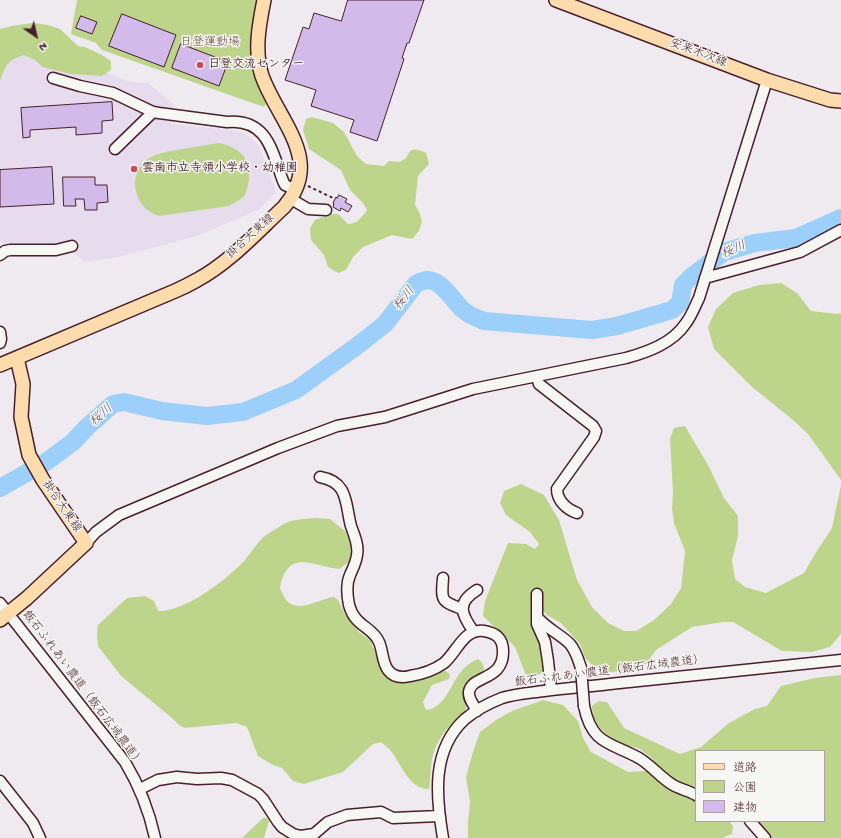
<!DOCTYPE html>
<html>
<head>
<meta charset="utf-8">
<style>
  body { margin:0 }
  #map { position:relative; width:841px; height:838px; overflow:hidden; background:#efeaf0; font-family:"Gochi Hand","Klee One",sans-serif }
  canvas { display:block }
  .legend { position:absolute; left:695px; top:750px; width:130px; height:72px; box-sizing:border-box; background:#f6f6f2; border:1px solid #b1a0a2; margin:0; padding:5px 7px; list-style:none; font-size:12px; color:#4a1f2b }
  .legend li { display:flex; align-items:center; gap:8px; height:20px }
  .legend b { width:20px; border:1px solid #b1a0a2 }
  .north { position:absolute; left:16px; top:16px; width:40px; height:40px; -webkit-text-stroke:3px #f6f6f2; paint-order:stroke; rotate:146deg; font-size:11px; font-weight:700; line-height:16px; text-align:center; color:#4a1f2b }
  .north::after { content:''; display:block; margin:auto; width:14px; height:18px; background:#4a1f2b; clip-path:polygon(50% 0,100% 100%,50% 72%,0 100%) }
</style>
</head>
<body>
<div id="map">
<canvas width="841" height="838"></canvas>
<ul class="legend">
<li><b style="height:5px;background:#fcdcac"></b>道路</li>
<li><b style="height:11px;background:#bdd58b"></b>公園</li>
<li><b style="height:11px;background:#d2baea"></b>建物</li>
</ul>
<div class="north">N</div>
</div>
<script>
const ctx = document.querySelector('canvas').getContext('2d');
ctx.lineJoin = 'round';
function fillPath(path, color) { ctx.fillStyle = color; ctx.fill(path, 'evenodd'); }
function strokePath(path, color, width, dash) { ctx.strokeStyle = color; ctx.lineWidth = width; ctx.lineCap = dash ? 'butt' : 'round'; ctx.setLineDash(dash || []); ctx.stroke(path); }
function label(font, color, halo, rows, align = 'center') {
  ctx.font = font + ' "Gochi Hand","Klee One",sans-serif'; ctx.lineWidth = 3; ctx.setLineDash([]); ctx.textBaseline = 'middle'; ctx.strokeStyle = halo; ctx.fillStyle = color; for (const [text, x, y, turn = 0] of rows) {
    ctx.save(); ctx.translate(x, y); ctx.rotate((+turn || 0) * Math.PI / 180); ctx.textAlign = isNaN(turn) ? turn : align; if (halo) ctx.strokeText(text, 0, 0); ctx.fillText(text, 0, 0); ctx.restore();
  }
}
fillPath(new Path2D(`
  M0,46L65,58L131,82L149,83L174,105L171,124L240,131L251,138L259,146L276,192L260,209L197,236L118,257L85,262L64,246L35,249L6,244L0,241Z`), '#e6dcee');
fillPath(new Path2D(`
  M77,0H259L253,63L266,104L264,107L102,50L96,43L71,34Z
  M33,23L48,25L60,29L78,46L85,47L102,55L111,61V70L102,76L71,74L43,67L35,60L24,55C7,60 6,65 0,81V29L11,26Z
  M312,117L333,123L344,132L357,156L366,164L384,166L389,161C392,161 396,162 399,162C414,158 403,143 426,153L429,164L418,176L415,205L419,212L422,221L419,231L412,239L392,235L363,247L353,257L346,270L338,273L328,267L324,255L311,240L310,228L315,220L331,214H338L348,224C357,224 362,217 367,210L363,203L350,190L341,170L309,149L303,130L306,119Z
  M219,143C239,148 251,157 249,180C248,184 247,191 245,195C241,200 234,203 229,206L159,216C147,212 139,204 136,191C134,185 135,179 137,173C144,154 165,152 183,149C195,147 207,145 219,143Z
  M781,283L797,293L811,311L837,314L841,313V480L808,434L793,420L751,386L714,349L708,327L716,309L733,293L759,285Z
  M685,426L709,467L724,498L738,516V536L732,560L735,579L745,587L766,593L804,573L815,554L832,528L841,485V634L830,647L812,652L782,651L733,622H723L692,627L656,650L646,664L630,669L607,673L594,667L585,658L580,644L571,634L561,623L547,615L540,608L534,629L544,658L542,672L535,678L526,675L515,647L483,616L485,601L508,543L526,544L535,549L539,544L530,532L506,515L500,503L504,491L521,484L544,495L559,520L577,580L592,607L608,623L624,631H636L654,620L671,604L681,588L685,551L674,523L672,509L673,492L670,439L674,428Z
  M315,518L330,519L345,531L353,547L349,562L339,569C311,566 288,548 280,588C282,593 285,599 288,602C300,613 321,598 334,597L338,600L345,614L359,632L370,640L381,665L407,680L421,679L440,670L446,671L450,675L449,679L432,685L423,702L425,708L428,710C453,703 450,670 478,659C494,672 473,679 465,689L466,710C452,723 438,736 433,755C430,766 431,779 429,789C409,790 401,763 390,750C388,747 384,745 381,742L373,744L343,772L304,784L293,781L282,768L273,765L258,756L247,727L236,723L185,728L179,725L172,718L121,676L98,646L97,633L98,625L127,598L145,596L154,601L158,611C185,612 226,580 244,561C251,553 258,541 266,535C273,531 281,525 288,522C296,519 306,519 315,518Z
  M841,675V838H771L767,833L750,821H824V751H696V783L693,790L696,797V821H729L733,826L732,834L722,838H468V822L470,802L466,777L473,752L480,732L496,720L512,711L543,700L563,705L578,721L583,738L591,752L628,772L646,771L655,765L653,759C649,756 644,752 640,749C635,747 630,747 625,745C608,737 592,726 592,706L599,701L607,702L624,728L680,754L701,747L729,723L755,709L767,706L781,686L815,678Z
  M263,818H267L269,821L264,838H242Z`), '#bdd58b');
strokePath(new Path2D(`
  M0,488L46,462L73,442L87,427L113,404L124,402L162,411L207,416L243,412L296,390L357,346L385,324L415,285C437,269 449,297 462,309C468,315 476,318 484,321L592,330L617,326L672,310L680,303L683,285L691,277L724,252L755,243L796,238L841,218`), '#9cd0fa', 18);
const building = new Path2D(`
  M348,0H424L409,43H407L402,58L404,59L377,141L350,132L354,120L311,106L316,90L285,80L303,27L309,29L314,13L341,21Z
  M122,14L176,35L164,67L109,46Z
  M81,16L97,22L92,34L76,28Z
  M181,44L228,62L219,86L172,68Z
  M112,102L113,120L102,121V133L76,135V127L30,130V137L23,138L21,108Z
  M52,167L54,204L0,207V170Z
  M63,177H95V185H107L108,202L97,203V210H85L84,199H75L76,206H64Z
  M339,195L347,199L345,202L352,206L348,212L341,208L340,211L333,207L334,204L333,203L336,197L337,198Z`);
fillPath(building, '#d2baea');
strokePath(building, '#4a1f2b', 1);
const minor = new Path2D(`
  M53,78L80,86L113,93L153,112L159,113L227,122C267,118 272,151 283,181L285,185L296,190
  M115,149L153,112
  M291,199L308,209L326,210
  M0,255L5,251L10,250H56L72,246
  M705,278L800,252L841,230
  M0,332L1,339L0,343
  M537,377L539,384L593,426L596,431L594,437L557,489C557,500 566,509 577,513
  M320,477C349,482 345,504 351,526C354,535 359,545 357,555C356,563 353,568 350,575C346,584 347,595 349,605C355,627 372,626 379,642C383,651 382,662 388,670C394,678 402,678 410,676C423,674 433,671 444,663C457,652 464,628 484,631C490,632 494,633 498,637C502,641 503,646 503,651C504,681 471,675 469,692C468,699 474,705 477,711
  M86,543L96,532L119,515L278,448L337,426L385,417L473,389L626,358C648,352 673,343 686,323C692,315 695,306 699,298L767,80
  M443,578C441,601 441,601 462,609
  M537,594V624L545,642L548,661L551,690
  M0,603L125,762C140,787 149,810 155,838
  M537,617C547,629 560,634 570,644C576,651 578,659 581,668
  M474,632C461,614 456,603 477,590
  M584,706C592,745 610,742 639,758C651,765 661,778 673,785C680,789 689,791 696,795
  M0,781L33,823L40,838
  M140,789L158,780L177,777L197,779L221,778L232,780L258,794L263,799L278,822L282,827L293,834L301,836L314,834L328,822L347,815L381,812L393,818L439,816
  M750,821L765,838
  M443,838C436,797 431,750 465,719C476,710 489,703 502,698C515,694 530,693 544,691C569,688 593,686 619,683C693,675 767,668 841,660`);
const major = new Path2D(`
  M556,0L767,80L830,100L841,101
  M0,365L175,291C182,288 190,284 197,280C229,263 257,232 284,207C325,160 278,121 262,76C254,51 259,25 264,0
  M0,620L27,598L86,543L43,480L29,455L21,417L23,384L17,358`);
strokePath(minor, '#4a1f2b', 13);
strokePath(major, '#4a1f2b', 16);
strokePath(new Path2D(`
  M308,186L333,198`), '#4a1f2b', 2, [3, 3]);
strokePath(minor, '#f6f6f2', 10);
strokePath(major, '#fcdcac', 13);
const minorBridge = new Path2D(`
  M581,668L584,706`);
strokePath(minorBridge, '#4a1f2b', 13, []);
strokePath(minorBridge, '#f6f6f2', 10);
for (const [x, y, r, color] of [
  [200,65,4,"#d1495b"],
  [134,169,4,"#d1495b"]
]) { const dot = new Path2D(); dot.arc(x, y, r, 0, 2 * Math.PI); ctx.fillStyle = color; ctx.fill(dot); strokePath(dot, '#f6f6f2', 1.5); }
label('12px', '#674c43', '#f6f6f2', [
  ["日登運動場",210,43]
]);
label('12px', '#4a1f2b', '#f6f6f2', [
  ["安来木次線",698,54,21],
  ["掛合大東線",251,237,-42],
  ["掛合大東線",61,507,56],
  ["飯石ふれあい農道（飯石広域農道）",610,672,-7],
  ["飯石ふれあい農道（飯石広域農道）",82,689,53]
]);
label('bold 12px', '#4a1f2b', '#f6f6f2', [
  ["日登交流センター",208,65],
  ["雲南市立寺領小学校・幼稚園",142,169]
], 'left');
label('italic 13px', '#5e4b5f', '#f6f6f2', [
  ["桜川",734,251,-24],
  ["桜川",405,299,-50],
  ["桜川",102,416,-41]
]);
</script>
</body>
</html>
